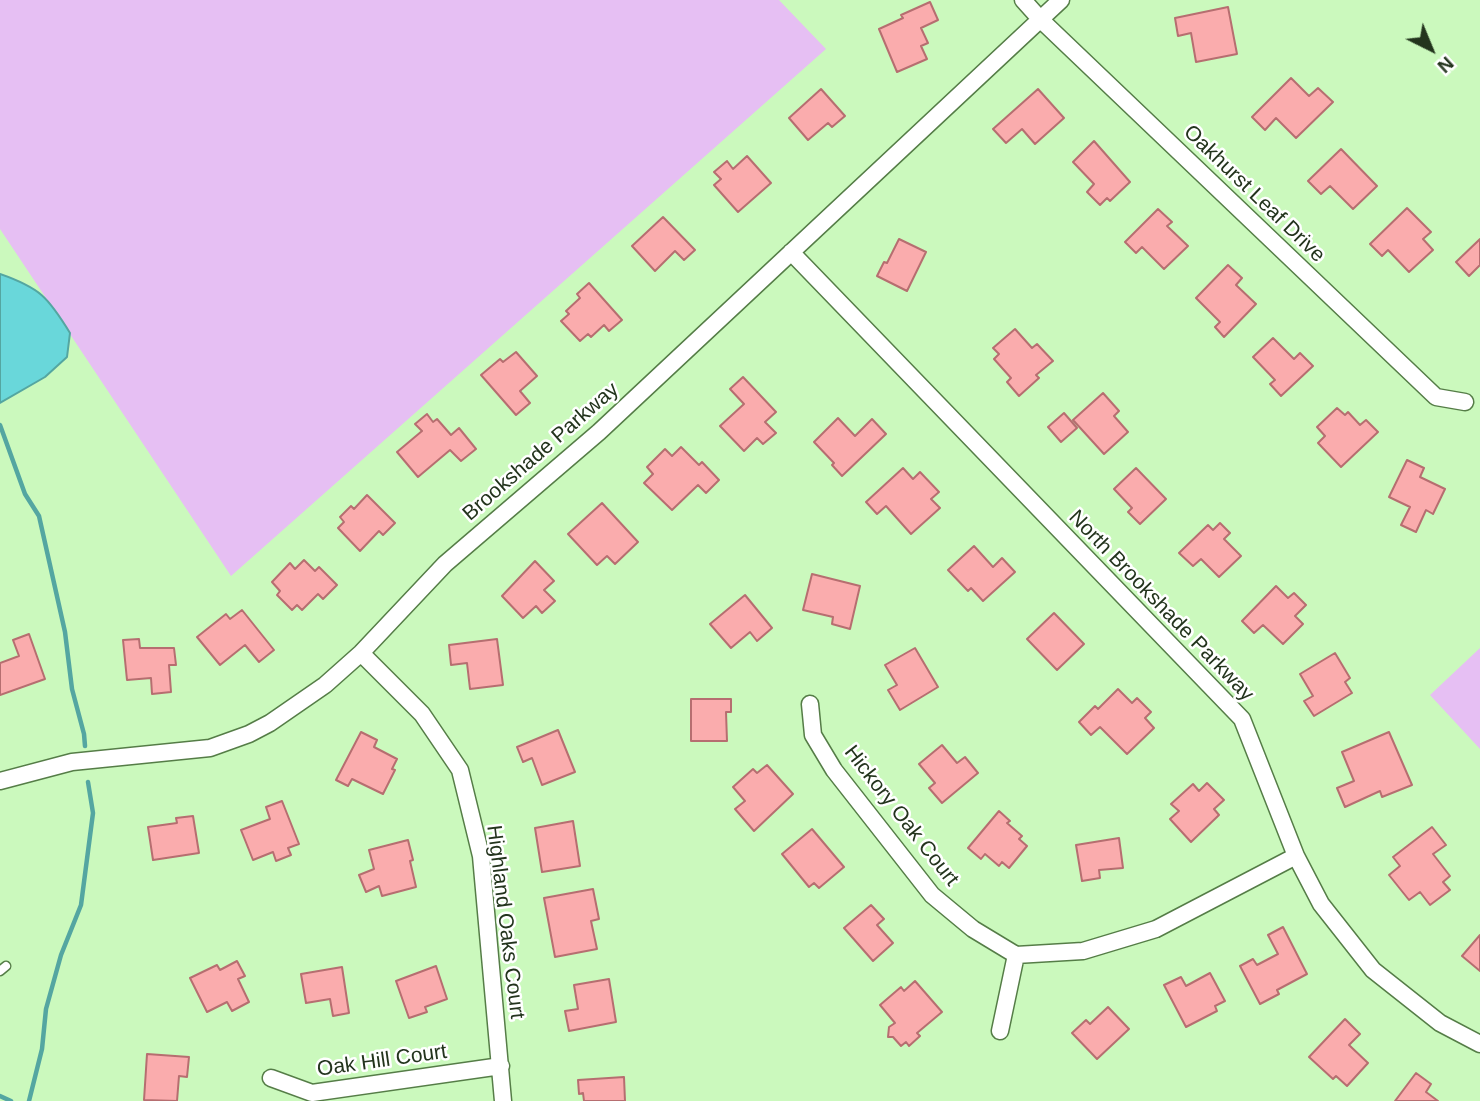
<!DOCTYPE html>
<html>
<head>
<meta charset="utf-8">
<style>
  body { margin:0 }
  #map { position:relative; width:1480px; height:1101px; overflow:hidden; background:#cbf9bd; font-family:Helvetica,sans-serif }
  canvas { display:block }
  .north { position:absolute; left:1396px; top:14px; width:70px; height:70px; -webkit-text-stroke:5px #fff; paint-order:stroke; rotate:137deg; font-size:19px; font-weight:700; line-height:28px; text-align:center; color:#23341d }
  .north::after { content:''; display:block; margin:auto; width:24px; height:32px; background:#23341d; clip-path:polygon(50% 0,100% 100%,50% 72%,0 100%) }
</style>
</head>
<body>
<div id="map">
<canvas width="1480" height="1101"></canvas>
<div class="north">N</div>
</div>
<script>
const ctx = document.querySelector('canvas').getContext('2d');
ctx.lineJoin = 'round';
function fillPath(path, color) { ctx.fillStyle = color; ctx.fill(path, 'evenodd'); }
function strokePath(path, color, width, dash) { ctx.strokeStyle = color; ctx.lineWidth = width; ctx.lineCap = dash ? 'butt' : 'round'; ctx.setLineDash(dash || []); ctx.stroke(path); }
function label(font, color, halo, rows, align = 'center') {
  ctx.font = font + ' Helvetica,sans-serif'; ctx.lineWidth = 5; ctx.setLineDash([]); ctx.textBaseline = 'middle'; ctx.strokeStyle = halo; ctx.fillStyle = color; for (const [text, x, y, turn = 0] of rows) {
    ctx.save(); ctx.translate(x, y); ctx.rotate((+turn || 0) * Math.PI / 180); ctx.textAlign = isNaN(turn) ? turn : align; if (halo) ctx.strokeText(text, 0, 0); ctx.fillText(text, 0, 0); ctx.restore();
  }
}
fillPath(new Path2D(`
  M0,0H779L826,49L231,576L0,229Z
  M1480,648V749L1430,695Z`), '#e6bff3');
const water = new Path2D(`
  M0,274C40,288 48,297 70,333L67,357L45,377L0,403Z`);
fillPath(water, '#69d7da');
strokePath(water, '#54a6a1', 2);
strokePath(new Path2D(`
  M0,425L25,494L39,516L65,632L72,689L84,734L85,746
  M0,1096L11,1101
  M29,1101L42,1049L46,1009L61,955L81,905L93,813L88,782`), '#54a6a1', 4.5);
const building = new Path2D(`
  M930,2L938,20L921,28L928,43L921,46L927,59L897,72L879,29L903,18L901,15Z
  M1228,7L1237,54L1196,62L1191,33L1178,36L1175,18Z
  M1291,78L1309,96L1318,88L1333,102L1296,138L1276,118L1265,130L1252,117Z
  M821,89L845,116L832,127L828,123L808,140L789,118Z
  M1038,89L1064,118L1035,144L1022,129L1006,143L993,129Z
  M1094,141L1130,182L1110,201L1107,198L1100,205L1087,192L1094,184L1073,162Z
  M1341,149L1377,186L1353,209L1330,186L1321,194L1308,181Z
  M747,156L771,183L738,212L714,185L721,179L714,172L727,161L733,169Z
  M1407,208L1431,232L1423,239L1433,250L1409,272L1388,250L1382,256L1370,244Z
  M1158,209L1172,222L1167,226L1188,246L1164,269L1142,247L1136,253L1125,242Z
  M663,217L695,250L684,260L675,251L655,271L632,246Z
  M899,239L926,252L907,291L877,276L884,262L887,263Z
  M1480,239V265L1469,276L1456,262Z
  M1228,265L1242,278L1236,285L1256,304L1224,337L1215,327L1220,322L1196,298Z
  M589,283L622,320L609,331L604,325L591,337L588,334L580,341L561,321L569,314L566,311L580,298L577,294Z
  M1015,329L1032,348L1037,344L1053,361L1036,375L1039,378L1019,396L1007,382L1011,378L994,359L999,354L993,348Z
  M1273,338L1294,359L1300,353L1313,366L1281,396L1270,384L1275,380L1253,357Z
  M516,352L537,376L520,391L530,403L516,415L481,375L500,359L503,362Z
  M743,377L776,412L765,422L776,433L763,444L757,438L744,451L720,426L744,404L730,389Z
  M1103,393L1119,411L1114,416L1128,432L1104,454L1073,420Z
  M1337,408L1345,415L1348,412L1360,425L1366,420L1378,432L1341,467L1318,443L1325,436L1317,427Z
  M1064,413L1077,428L1061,442L1048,427Z
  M427,414L433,422L437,419L451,435L459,428L476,449L461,461L450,450L418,477L397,452L422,431L415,424Z
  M838,418L855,436L872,419L886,434L842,476L832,465L834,463L814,442Z
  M681,447L699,465L702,462L719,480L706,493L698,485L672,510L644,483L653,474L647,467L665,449L672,456Z
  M1407,460L1424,468L1420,477L1445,489L1433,514L1426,510L1416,532L1401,525L1410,507L1389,497Z
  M903,468L913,479L920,472L939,492L931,499L940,508L911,534L886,506L877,514L866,502Z
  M1136,468L1166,499L1140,524L1128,512L1132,508L1114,489Z
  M367,495L395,523L383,535L379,531L360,551L338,528L344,522L340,517L351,506L354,509Z
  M602,503L638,542L615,564L607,556L597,565L568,534Z
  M1220,523L1230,533L1224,539L1241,556L1219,577L1201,559L1193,566L1179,553L1208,525L1213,530Z
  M974,546L993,567L1002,558L1015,572L983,601L971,588L968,591L948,570Z
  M304,560L315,571L319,567L337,585L323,599L318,594L302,610L297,605L292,610L277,595L280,591L272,582L290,563L295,569Z
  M535,561L554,581L544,590L555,601L542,613L536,606L523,618L502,596Z
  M812,574L860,586L850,629L832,624L833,617L803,610Z
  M1276,586L1288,598L1294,593L1306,605L1295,616L1303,624L1283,644L1263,625L1254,633L1242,621Z
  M745,595L772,628L757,641L750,632L731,648L710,624Z
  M242,610L274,650L259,662L245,645L220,665L197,637L226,614L230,619Z
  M1054,613L1084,644L1057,670L1027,639Z
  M29,634L45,679L0,695V663L19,656L13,640Z
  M139,639L140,648H174L176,665H169L171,692L152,694L151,678L127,680L123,640Z
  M497,639L503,685L470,689L467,663L451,665L449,645Z
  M915,648L938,687L900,710L888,690L897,685L885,665Z
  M1335,653L1350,678L1345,682L1352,693L1314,716L1304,701L1313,696L1300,674Z
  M1118,689L1132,703L1137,698L1151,712L1145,718L1154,728L1127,754L1100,727L1091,735L1079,722L1095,706L1098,709Z
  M691,699H731V712H726L727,741H691Z
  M558,730L575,772L542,785L532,758L523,762L517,747Z
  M361,732L377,740L374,747L397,759L392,769L395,770L383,794L352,779L348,786L336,780Z
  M1389,732L1412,785L1382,797L1380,791L1345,807L1337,788L1354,781L1342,752Z
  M942,745L957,763L965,757L978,773L942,803L929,788L935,783L919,764Z
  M767,765L793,794L754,831L735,809L745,801L733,787L753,769L757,773Z
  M1207,783L1224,800L1214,809L1219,815L1191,842L1170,819L1179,811L1171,804L1193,784L1199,791Z
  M282,801L299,844L288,848L291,855L276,861L273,852L253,860L241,830L270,819L266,807Z
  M999,811L1010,821L1007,823L1022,836L1019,839L1027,846L1009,868L1002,862L999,866L985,854L981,859L968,848Z
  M193,816L199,853L153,860L148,827L177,823L176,818Z
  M573,821L580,866L542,872L535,828Z
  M1432,827L1446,845L1433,854L1450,876L1443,882L1450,890L1430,905L1420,892L1409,900L1389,875L1400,866L1393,857Z
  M812,829L844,867L819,888L814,883L809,887L782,854Z
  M1119,838L1123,868L1099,870L1100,878L1082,881L1076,845Z
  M408,840L413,860L410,861L416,887L382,896L379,886L366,892L359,875L374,869L369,850Z
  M593,889L599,919L591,921L597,949L555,957L544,898Z
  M871,905L884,919L877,925L893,943L873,961L844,928Z
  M1283,927L1307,974L1277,990L1279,994L1260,1004L1240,966L1253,959L1257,965L1278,954L1268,935Z
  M1480,935V971L1462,956Z
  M237,961L245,976L238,979L249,1002L232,1011L227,1002L207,1012L190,978L217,965L220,970Z
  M436,966L447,999L425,1007L427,1012L409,1018L396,981Z
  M342,967L349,1013L333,1016L330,999L306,1003L301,974Z
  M1210,973L1225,1001L1215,1006L1217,1011L1186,1027L1164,985L1181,977L1186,986Z
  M609,979L616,1022L569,1031L565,1011L578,1009L574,985Z
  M915,981L942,1012L917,1033L920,1036L909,1046L906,1042L901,1046L893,1037H888L889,1027L895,1023L880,1005L901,987L904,991Z
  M1108,1007L1129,1029L1097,1059L1072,1033L1086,1020L1090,1024Z
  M1345,1019L1360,1034L1349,1045L1368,1063L1347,1086L1336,1076L1333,1079L1309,1057Z
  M147,1054L189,1057L187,1077L179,1076L177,1101L144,1100Z
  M1416,1073L1431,1084L1426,1092L1438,1101H1395Z
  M624,1077L625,1101H584L583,1093L579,1094L578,1080Z`);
fillPath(building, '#faacad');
strokePath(building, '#b66e70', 2);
const service = new Path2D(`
  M0,971L6,966`);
const minor = new Path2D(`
  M1023,0L1041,20L1436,397L1465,402
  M791,252L1242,719L1296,856L1321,904L1373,970L1440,1023L1480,1044
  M361,653L422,714L460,770L481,856L503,1101
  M810,704L813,735L834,770L932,895L973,929L1016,955L1083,951L1156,929L1296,856
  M0,781L72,762L210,748L249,734L270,723L325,685L361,653L445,564L599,432L1061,0
  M1000,1031L1016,955
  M271,1078L312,1093L501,1066`);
strokePath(service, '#557d47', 11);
strokePath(minor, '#557d47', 19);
strokePath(service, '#fff', 8);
strokePath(minor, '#fff', 16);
label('21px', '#23341d', '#fff', [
  ["Oakhurst Leaf Drive",1254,194,44],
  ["Brookshade Parkway",541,452,-41],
  ["North Brookshade Parkway",1161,606,46],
  ["Hickory Oak Court",901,816,52],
  ["Highland Oaks Court",505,922,83],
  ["Oak Hill Court",382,1061,-8]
]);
</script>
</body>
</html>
